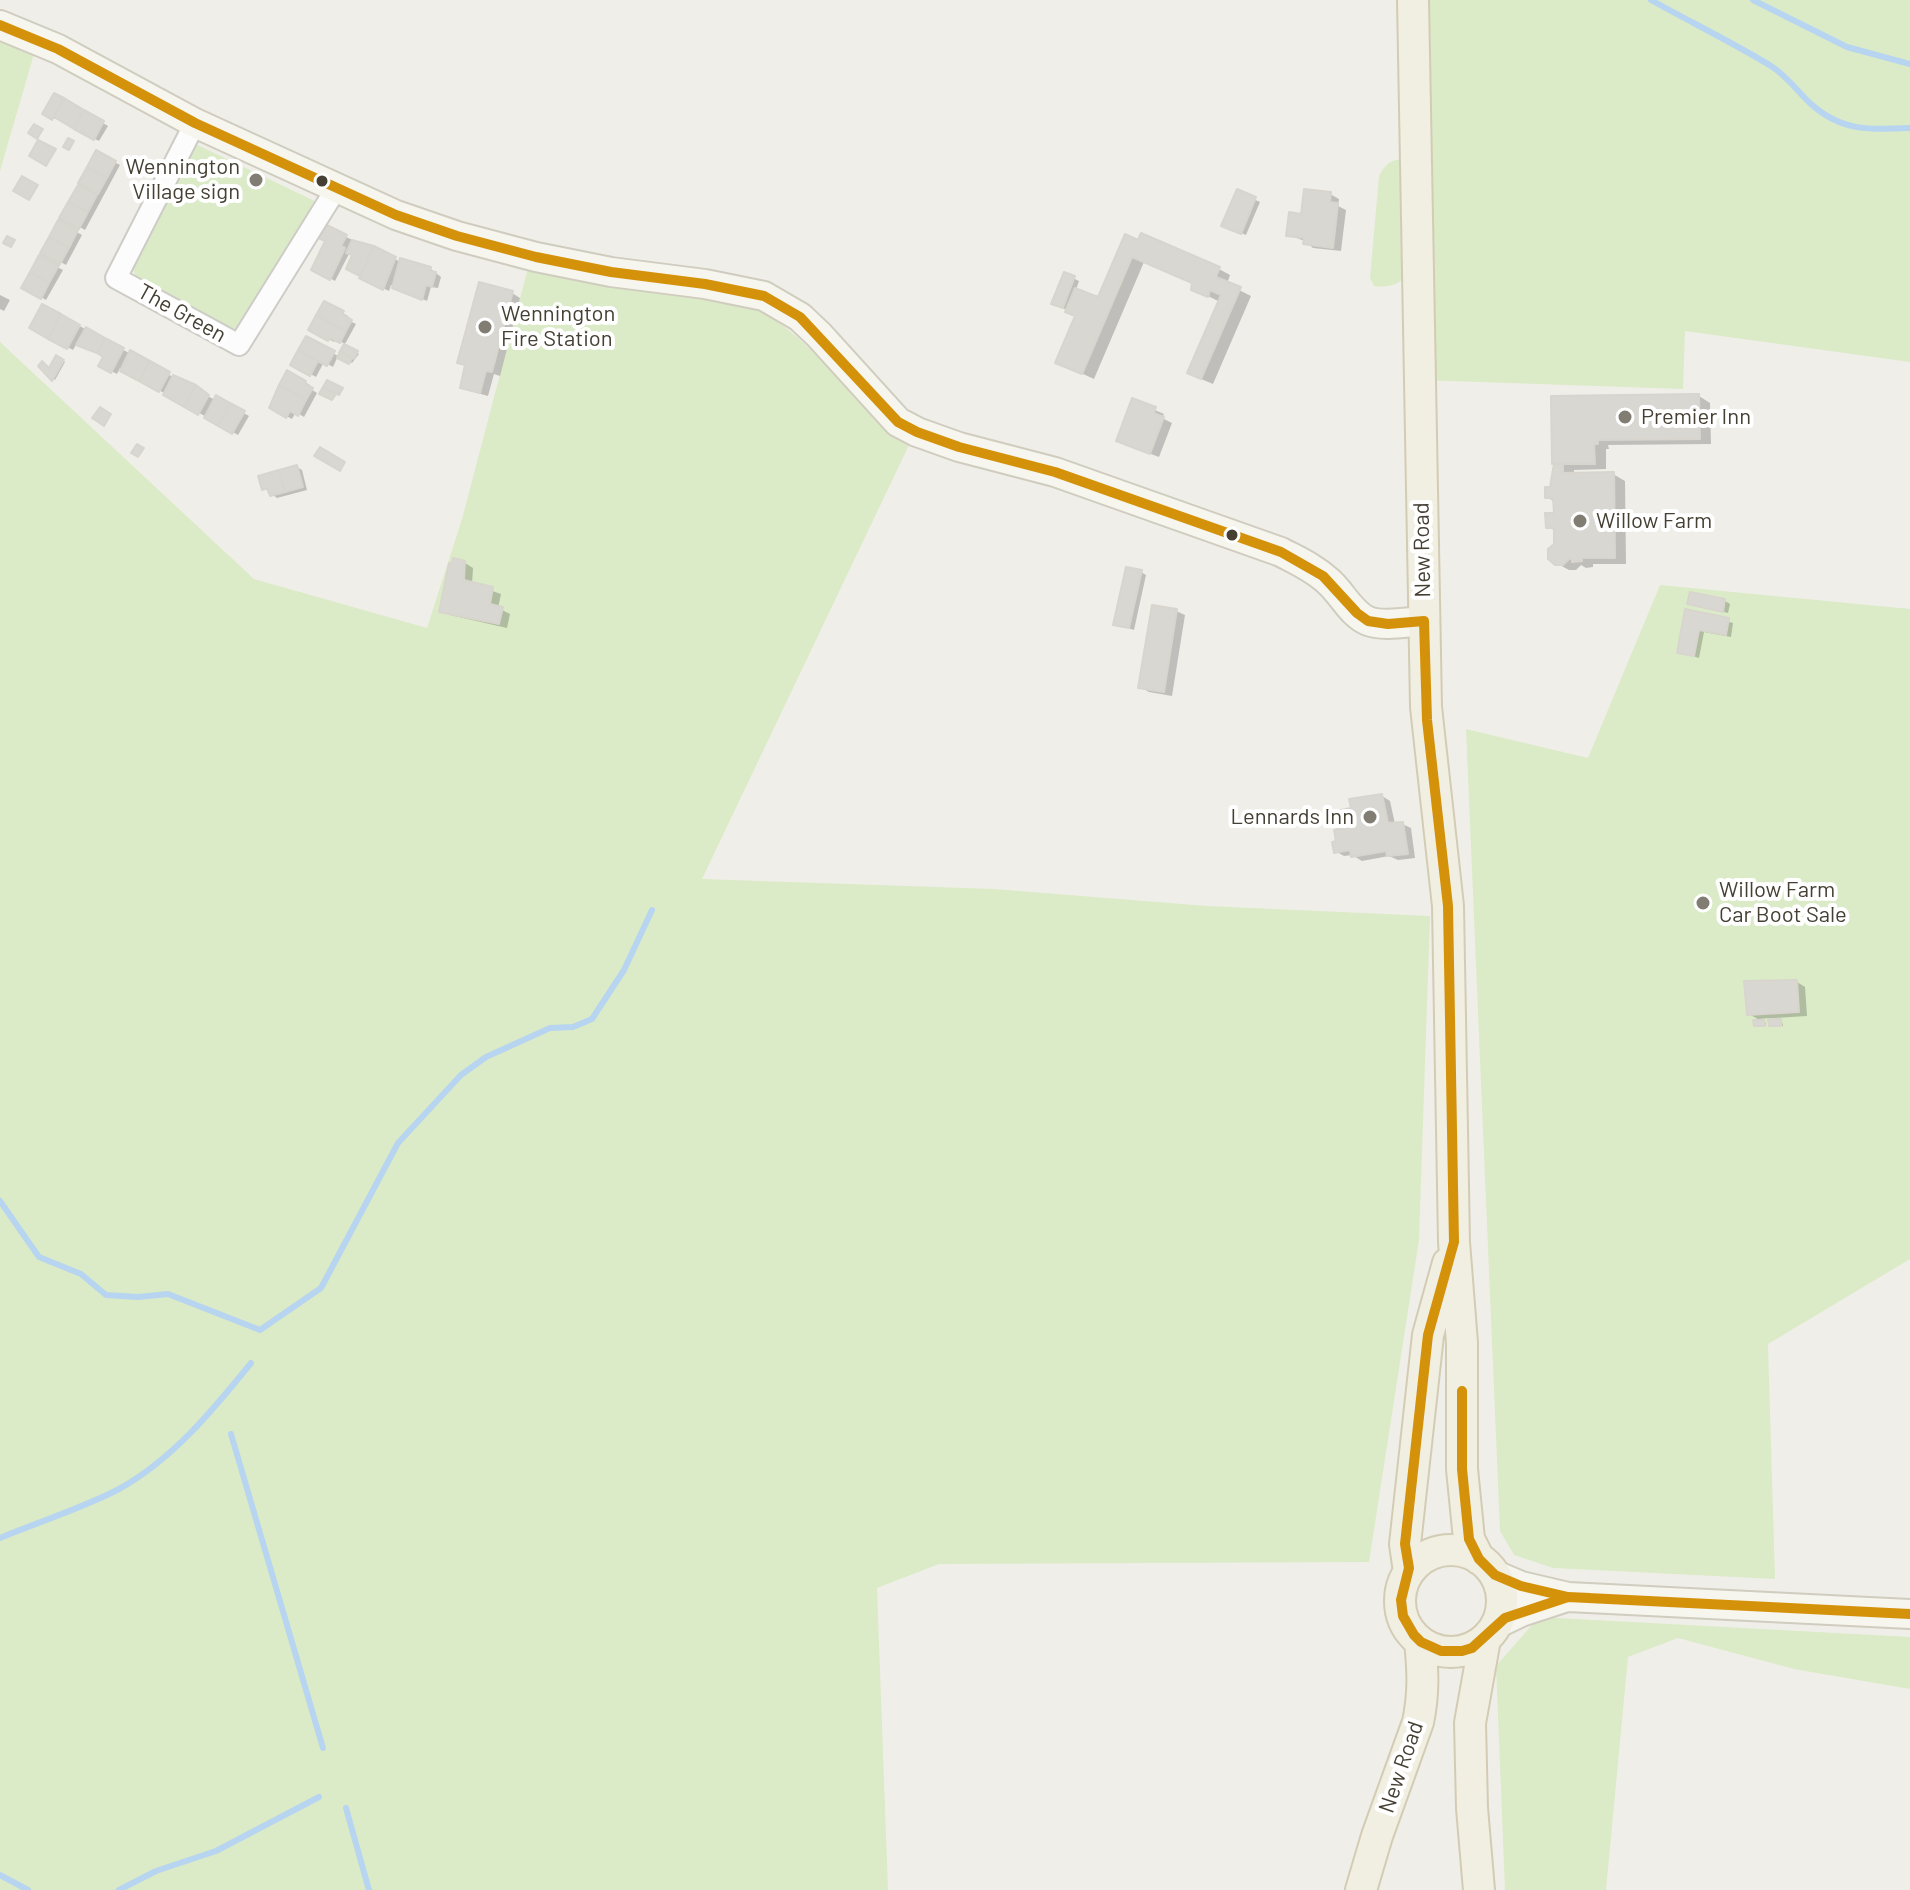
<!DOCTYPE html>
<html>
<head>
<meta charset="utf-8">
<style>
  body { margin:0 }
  canvas { display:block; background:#f0eee8 }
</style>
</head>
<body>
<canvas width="1910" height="1890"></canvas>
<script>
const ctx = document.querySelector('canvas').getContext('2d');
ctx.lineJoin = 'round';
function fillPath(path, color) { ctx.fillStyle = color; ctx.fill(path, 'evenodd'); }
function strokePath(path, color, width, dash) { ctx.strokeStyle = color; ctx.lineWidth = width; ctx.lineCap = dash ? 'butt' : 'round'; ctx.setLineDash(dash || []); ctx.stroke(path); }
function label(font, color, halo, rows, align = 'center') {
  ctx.font = font + ' Barlow,sans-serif'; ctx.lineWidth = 8; ctx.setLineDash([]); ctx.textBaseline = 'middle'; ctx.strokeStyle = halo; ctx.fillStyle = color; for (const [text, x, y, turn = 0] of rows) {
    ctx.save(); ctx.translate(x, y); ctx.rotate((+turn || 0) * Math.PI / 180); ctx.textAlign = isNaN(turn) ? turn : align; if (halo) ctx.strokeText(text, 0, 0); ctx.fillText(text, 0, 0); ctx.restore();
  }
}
fillPath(new Path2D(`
  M1413,0H1910V362L1685,331L1683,389L1420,380Z
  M0,42L34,54L0,171Z
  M189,141L321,204L240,329L229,328L138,280L132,268Z
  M1403,159L1405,276C1399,286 1384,288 1374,286L1370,278L1379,176C1386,164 1389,160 1403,159Z
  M528,268L742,303C795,324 818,360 858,398C874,414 892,429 909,445L702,879L994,889L1207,906L1430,916L1419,1240L1369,1562L939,1564L877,1588L888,1890H0V342L254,579L427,628L462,519Z
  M1660,585L1910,609V1259L1768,1344L1775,1579L1553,1568L1514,1555L1500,1531L1466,729L1588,758Z
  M1539,1617L1910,1637V1689L1794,1669L1678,1638L1628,1657L1606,1890H1505L1496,1666Z`), '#dbebc7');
fillPath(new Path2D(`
  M55,95L108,126L99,141L45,113Z
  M97,153L120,165L85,230L62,217Z
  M1238,192L1260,202L1246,235L1229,228Z
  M1330,194L1339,199L1338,206L1346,210L1341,251L1313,248L1305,241L1288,235L1303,216Z
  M59,222L82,235L66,265L43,252Z
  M346,237L401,262L431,269L441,277L438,288L431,287L427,301L391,285L389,291L366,280L355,255L350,252L335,281L314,269Z
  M1126,237L1219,269L1230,275L1227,284L1251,296L1213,384L1201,379L1220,302L1194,289V283L1144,262L1094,379L1057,362L1077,316L1059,306L1065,274L1079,281L1076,290L1099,300Z
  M40,258L63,270L46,300L24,287Z
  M512,293L520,298L500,376L494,374L488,396L470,391L462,387L467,366L460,362Z
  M0,295L10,300L4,311L0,309Z
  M325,303L348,316L346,319L356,324L345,344L336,339L334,342L311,330Z
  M43,306L215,400L217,398L249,416L238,435L120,368L117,374L101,366L106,357L77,343L73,350L32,328Z
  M307,339L340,357L345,346L359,354L352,363L338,356L333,367L324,362L316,377L293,364Z
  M57,358L65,362L55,380L40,366L50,370Z
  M288,373L310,385L309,388L317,393L304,417L296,412L292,419L271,408Z
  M1699,396L1710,403L1711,444L1608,445L1609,449H1606V469L1574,470V475L1613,474L1625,481L1626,564H1593V567L1586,568L1581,565L1576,570H1569L1556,563V531L1548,527L1556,515L1555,502L1547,497L1555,478L1553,398Z
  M1134,401L1164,414L1162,418L1172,423L1159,457L1127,445Z
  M297,467L302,470L307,490L277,498L264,488Z
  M465,563L473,568L472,584L501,594L498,608L510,614L507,628L450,615L441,611Z
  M1141,572L1146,575L1134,630L1121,626L1115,624Z
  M1725,601L1730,604L1728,613L1690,603Z
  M1176,611L1185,615L1172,696L1149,692L1140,687Z
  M1687,611L1733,623L1731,637L1704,632L1699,658L1679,652Z
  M1382,796L1390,801L1395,824H1402L1411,828L1415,858L1398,860L1389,856L1362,861L1352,855L1344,856L1335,851L1345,830L1342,824L1334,819Z
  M1797,982L1805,987L1807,1016L1775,1018L1782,1022L1783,1026L1771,1025L1770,1018L1758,1019L1766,1023V1026L1756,1025L1763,1022L1749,1014Z`), '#0003');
strokePath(new Path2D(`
  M1651,0C1690,22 1732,42 1771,66C1787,76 1797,91 1811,104C1842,132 1872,130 1910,128
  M1753,0L1847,47L1910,64
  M0,1201L39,1257L81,1274L106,1295L138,1297L168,1294L260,1330L321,1288L398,1143L461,1075L486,1057L550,1028L573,1027L592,1019L624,970L652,910
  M231,1434L323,1748
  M0,1538C38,1522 83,1508 119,1489C173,1459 213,1410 251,1363
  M346,1808L369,1890
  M0,1875L28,1890
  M119,1890L156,1871L216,1851L319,1797`), '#b7d4f0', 6);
const building = new Path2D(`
  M54,93L64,98L52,120L42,114Z
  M64,98L84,110L74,129L54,117Z
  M84,110L104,121L94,140L74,129Z
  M34,124L43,129L37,139L28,133Z
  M68,138L74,141L69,150L63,147Z
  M38,140L56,149L46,166L29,156Z
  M96,150L116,161L107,178L87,167Z
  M87,167L107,178L98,194L78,183Z
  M22,176L38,185L29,200L13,191Z
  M78,185L97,195L88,212L68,202Z
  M1237,189L1256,197L1241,234L1221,226Z
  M1304,189L1331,192L1330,202L1338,203L1333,248L1303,244L1304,238L1286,236L1289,212L1301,214Z
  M68,202L88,212L79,229L59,218Z
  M58,220L78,230L69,248L49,237Z
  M323,223L347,235L341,246L345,248L330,280L311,270L325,241L316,237Z
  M1141,233L1220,267L1216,277L1241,287L1201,379L1187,373L1221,295L1210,290L1208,297L1191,290L1192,283L1132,257L1082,374L1055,363L1075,316L1065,312L1075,288L1098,297L1125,234L1138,240Z
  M7,236L15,240L11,247L3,243Z
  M49,237L69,248L60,264L40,253Z
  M352,240L374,246L360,276L346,269L352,255L346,253Z
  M374,246L396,257L383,290L359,278Z
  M39,255L59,265L49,283L30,272Z
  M400,258L431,267L430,271L436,272L432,287L426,285L422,300L392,288Z
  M30,272L49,283L41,299L21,288Z
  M1064,272L1075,276L1063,308L1051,304Z
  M479,282L513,291L492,372L486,371L480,393L460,388L465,365L457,363Z
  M324,301L344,311L342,314L352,320L346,331L316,315Z
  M42,304L61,314L48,339L29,328Z
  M61,314L80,325L67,349L48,339Z
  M316,315L346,331L340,343L330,338L328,341L308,330Z
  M86,327L105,338L97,353L76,345Z
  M306,336L335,351L327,366L298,350Z
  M105,338L124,348L111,373L98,366L103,357L97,353Z
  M344,344L358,351L354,359L340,351Z
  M130,350L150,361L139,381L120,371Z
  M298,350L318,361L310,376L290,365Z
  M340,351L352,358L349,364L337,358Z
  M56,355L64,360L52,381L38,366L42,361L49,368Z
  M150,361L170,372L159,392L139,381Z
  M287,370L306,381L305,384L313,388L306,400L279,385Z
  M173,375L196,385L184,407L163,395Z
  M327,380L343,388L339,395L323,387Z
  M196,385L209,395L198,415L184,407Z
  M279,385L306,400L298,416L290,411L286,418L269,408Z
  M323,387L336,394L332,400L319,394Z
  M1699,394L1700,439L1598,440V444H1594L1595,464H1552L1551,396Z
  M216,395L230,403L218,426L204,418Z
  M1132,398L1156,407L1154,413L1164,417L1150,454L1116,441Z
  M230,403L245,411L232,434L218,426Z
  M100,407L111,414L104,426L92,418Z
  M137,444L144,448L138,457L131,453Z
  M320,447L345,462L340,471L314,456Z
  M1554,464H1563V473L1614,472L1615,558H1582V561L1572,562V559H1569L1563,565H1555L1548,559V549L1554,544V528H1546L1545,513H1554L1553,498H1545V487H1550Z
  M297,465L303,487L285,492L279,470Z
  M279,470L285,492L270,496L267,488L262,490L258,476Z
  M453,558L465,561L464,580L493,587L490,604L503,607L499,624L439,612L449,563L452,564Z
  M1126,567L1142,570L1129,628L1113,625Z
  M1690,592L1725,599L1723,612L1687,604Z
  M1152,605L1177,609L1164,692L1138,688Z
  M1685,609L1729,618L1726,635L1699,630L1694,656L1677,653Z
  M1382,794L1388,823L1403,822L1408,854L1387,856L1386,851L1351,857L1350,850L1334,853L1332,842L1336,841L1334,830L1343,828L1341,819L1332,820L1331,812L1351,808L1349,799Z
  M1797,980L1799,1012L1747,1015L1744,981Z
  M1768,1019H1781V1026H1769Z
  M1753,1020H1764L1765,1026H1754Z`);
fillPath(building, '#d9d7d1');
strokePath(building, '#d8d5ce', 2);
const minor = new Path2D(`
  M195,123L116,278L239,345L336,189`);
const secondary = new Path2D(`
  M0,25L58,49L195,123L396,215L457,236L536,257L611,272L705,284L764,296L800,317L819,335L898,422L917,432L959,447L1055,472L1281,552C1298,561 1314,568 1328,581C1342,593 1351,614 1368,621C1383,627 1407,622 1424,621
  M1495,1575L1521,1586L1568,1597L1910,1614
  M1498,1623L1521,1612L1567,1597`);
const primary = new Path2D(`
  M1413,0L1426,707L1448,906L1454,1242L1462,1343V1469L1469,1539L1479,1559
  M1400 1601a51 51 0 1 1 102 0a51 51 0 1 1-102 0Z
  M1409,1572L1405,1544L1428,1335L1448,1263
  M1361,1890L1377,1836L1418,1722C1424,1694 1423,1670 1420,1642
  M1479,1890L1472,1808L1470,1723L1485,1639`);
strokePath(minor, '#ceccc6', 24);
strokePath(secondary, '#d0ccbf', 32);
strokePath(primary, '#d3ccb5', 34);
strokePath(minor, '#fdfcfc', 20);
strokePath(secondary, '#f6f5ee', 28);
strokePath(primary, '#f1eee2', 30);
strokePath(new Path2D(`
  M0,25L58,49L195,123L396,215L457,236L536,257L611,272L705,284L764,296L800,317L898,422L917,432L959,447L1055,472L1281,552L1323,576L1357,613L1368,621L1388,624L1424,621
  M1424,621L1427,720L1448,906L1454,1242L1428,1335L1405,1544L1409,1568L1401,1600L1403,1616L1414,1635L1421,1642L1441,1651H1462L1472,1648L1505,1618L1568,1597L1910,1614
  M1462,1391V1469L1469,1539L1479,1559L1495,1575L1521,1586L1568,1597L1590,1598`), '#d4920a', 10);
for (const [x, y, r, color] of [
  [256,180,8,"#827d73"],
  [322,181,7,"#464034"],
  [485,327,8,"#827d73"],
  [1625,417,8,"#827d73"],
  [1580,521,8,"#827d73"],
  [1232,535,7,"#464034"],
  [1370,817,8,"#827d73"],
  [1703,903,8,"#827d73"]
]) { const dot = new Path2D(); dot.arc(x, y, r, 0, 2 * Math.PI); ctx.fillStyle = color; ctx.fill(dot); strokePath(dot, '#fff', 3); }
label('22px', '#464034', '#fff', [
  ["Wennington",240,167,"right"],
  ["Village sign",240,192,"right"],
  ["Wennington",501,314],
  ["Fire Station",501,339],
  ["Premier Inn",1641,417],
  ["Willow Farm",1596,521],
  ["Lennards Inn",1354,817,"right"],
  ["Willow Farm",1719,890],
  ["Car Boot Sale",1719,915]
], 'left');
label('22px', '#464034', '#fff', [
  ["The Green",182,313,29],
  ["New Road",1422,550,-91],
  ["New Road",1401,1767,-71]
]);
</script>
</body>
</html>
